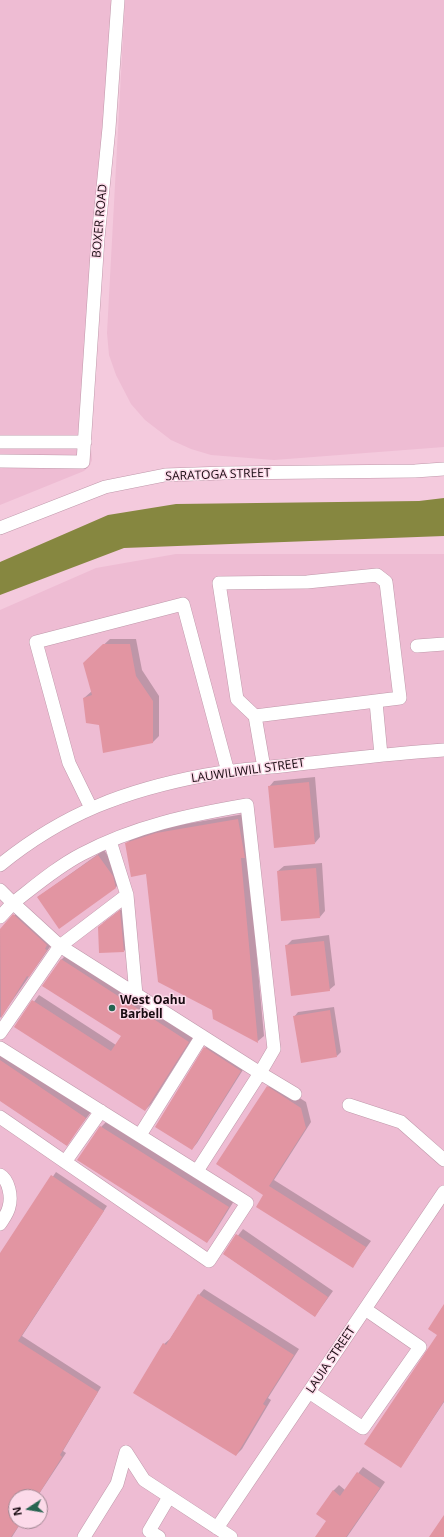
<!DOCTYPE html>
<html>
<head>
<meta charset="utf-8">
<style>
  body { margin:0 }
  #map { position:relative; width:444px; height:1537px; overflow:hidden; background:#f4cadd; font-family:"Open Sans",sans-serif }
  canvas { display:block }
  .north { position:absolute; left:8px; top:1489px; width:40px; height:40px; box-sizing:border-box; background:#fcdae9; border:1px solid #a08792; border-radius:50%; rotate:258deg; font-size:11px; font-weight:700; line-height:16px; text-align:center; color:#170a10 }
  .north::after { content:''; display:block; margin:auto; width:14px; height:18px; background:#266450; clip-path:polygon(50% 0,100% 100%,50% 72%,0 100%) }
</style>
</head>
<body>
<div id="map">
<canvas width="444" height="1537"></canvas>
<div class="north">N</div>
</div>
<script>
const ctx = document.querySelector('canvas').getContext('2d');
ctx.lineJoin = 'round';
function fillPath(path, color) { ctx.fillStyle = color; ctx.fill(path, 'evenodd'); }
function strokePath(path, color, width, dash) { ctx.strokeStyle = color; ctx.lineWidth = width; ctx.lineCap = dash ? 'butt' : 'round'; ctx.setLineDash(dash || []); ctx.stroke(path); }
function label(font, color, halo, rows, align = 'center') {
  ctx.font = font + ' "Open Sans",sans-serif'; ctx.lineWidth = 3; ctx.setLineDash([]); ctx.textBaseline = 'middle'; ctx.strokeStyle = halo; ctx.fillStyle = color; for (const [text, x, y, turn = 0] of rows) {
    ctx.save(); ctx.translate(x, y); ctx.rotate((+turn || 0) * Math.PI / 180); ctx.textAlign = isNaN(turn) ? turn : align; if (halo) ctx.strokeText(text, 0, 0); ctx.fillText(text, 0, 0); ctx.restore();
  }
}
fillPath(new Path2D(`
  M0,0H117L90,438L92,460L90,465L84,471L0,505Z
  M125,0H444V447L274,460L211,455L191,449L171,440L145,420L131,404L116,375L109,355L107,333Z
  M176,554H444V1537H0V610L96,568ZM16,1497H40V1521H16Z`), '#eebcd3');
fillPath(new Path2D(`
  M444,498V536L124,548L0,595V562L108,515L176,504L419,501Z`), '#868740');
fillPath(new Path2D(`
  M110,639H136L142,670L159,696V736L153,742L100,724L84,698L92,691L84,663Z
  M315,777L320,837L315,843L269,787L274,781Z
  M244,814L264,1036L258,1041L214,1018L213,1009L147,873L126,844L132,838L162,828Z
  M104,850L118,871L122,882L116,887L38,897Z
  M322,863L325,911L320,917L278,871L284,866Z
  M124,907L128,947L124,951L103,923Z
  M20,909L52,944L0,1018V931Z
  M329,935L335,985L329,990L286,946L292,940Z
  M67,954L194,1036L151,1104L145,1110L16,1026L39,995L116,1045L122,1036L61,960Z
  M334,1007L341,1052L337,1056L294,1017L298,1012Z
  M211,1042L246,1065L197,1143L192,1149L205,1048Z
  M0,1052L91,1112L66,1145L0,1100Z
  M273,1081L306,1102L311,1122L274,1180L371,1241L352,1267L265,1195L268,1087Z
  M106,1122L234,1201L212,1236L207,1242L101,1127Z
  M56,1172L107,1206L22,1336L101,1387L63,1451L66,1453L37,1497H16V1521H22L12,1537H0V1255Z
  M243,1229L333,1291L315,1316L224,1254Z
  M204,1289L299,1349L268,1398L271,1400L242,1449L236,1455L164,1344L170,1339L199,1295Z
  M444,1306V1402L401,1467L438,1335Z
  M363,1467L385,1482L347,1537H316L328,1520L333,1491L339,1485L345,1490Z`), '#0003');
fillPath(new Path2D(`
  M103,644H130L136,676L153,701V743L103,753L99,725L86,723L83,698L92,695L83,663Z
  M309,782L315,844L274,848L268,786Z
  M238,819L245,858H241L258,1043L213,1019L212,1010L158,982L146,874L131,877L125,843L156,833Z
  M98,855L113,876L116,888L59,929L37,897Z
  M316,868L320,918L281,921L277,871Z
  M120,910L124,952L99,953L98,927Z
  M13,914L47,945L45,949L47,950L29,977L27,976L1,1018L0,929Z
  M324,941L330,991L291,996L285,945Z
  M61,959L189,1042L145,1111L14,1027L32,1000L111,1051L121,1036L42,986Z
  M330,1010L337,1057L301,1063L293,1016Z
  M204,1047L241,1071L192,1150L155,1127Z
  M0,1060L86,1118L67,1146L0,1101Z
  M267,1086L301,1108L306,1128L269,1186L366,1247L353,1268L256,1207L263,1195L216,1164Z
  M100,1126L229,1207L207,1243L77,1160Z
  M51,1175L104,1211L18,1341L98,1392L60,1455L62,1457L37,1497H16V1521H22L11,1537H0V1253Z
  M236,1234L328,1297L315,1317L223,1254Z
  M198,1294L294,1355L263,1404L266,1406L236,1456L133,1393L163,1343L166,1345Z
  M444,1304V1401L401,1468L364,1444L437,1335L428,1329Z
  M357,1472L380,1488L346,1537H315L326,1521L316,1514L333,1490L340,1496Z
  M444,1515V1537H429Z`), '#e295a2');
const minor = new Path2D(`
  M0,442H85
  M0,461L83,462L98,238L109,128L118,0
  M0,528L105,487L165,475L225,473L415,471L444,469
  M417,646L444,644
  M376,702L381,755
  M255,716L237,699L219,583L307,582L377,575L386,582L400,698L255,716L264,768
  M91,808L69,763L36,642L183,604L228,772
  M110,841L127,895
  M0,865C64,813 126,790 206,775C236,769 268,768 299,764C347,759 396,753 444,750
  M0,890L13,903L0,917
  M0,1033L60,946L127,895L136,995
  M0,1048L247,1203L209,1261L0,1117
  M349,1105L401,1122L444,1160
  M140,1135L202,1036
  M65,1162L101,1111
  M197,1171L260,1073L60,946L13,903C35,886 57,867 82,854C135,826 189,815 247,805L274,1049L260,1073L295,1094
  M0,1175C9,1180 12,1197 9,1207C8,1213 3,1219 0,1224
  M309,1392L363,1428L420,1347L365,1309
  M126,1452L144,1480L231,1537
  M217,1528L444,1192
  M84,1537L117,1484L126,1452
  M159,1537L149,1531L169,1497`);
strokePath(minor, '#bf98aa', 14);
strokePath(minor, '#fff', 13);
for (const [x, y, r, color] of [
  [112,1008,4,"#266450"]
]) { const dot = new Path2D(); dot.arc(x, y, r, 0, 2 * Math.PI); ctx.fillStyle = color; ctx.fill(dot); strokePath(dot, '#fcdae9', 1.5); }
label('12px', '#170a10', '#fcdae9', [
  ["BOXER ROAD",100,221,-85],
  ["SARATOGA STREET",218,475,-2],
  ["LAUWILIWILI STREET",248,771,-8],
  ["LAUIA STREET",331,1360,-56]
]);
label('bold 12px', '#170a10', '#fcdae9', [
  ["West Oahu",120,1001],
  ["Barbell",120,1015]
], 'left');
</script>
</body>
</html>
